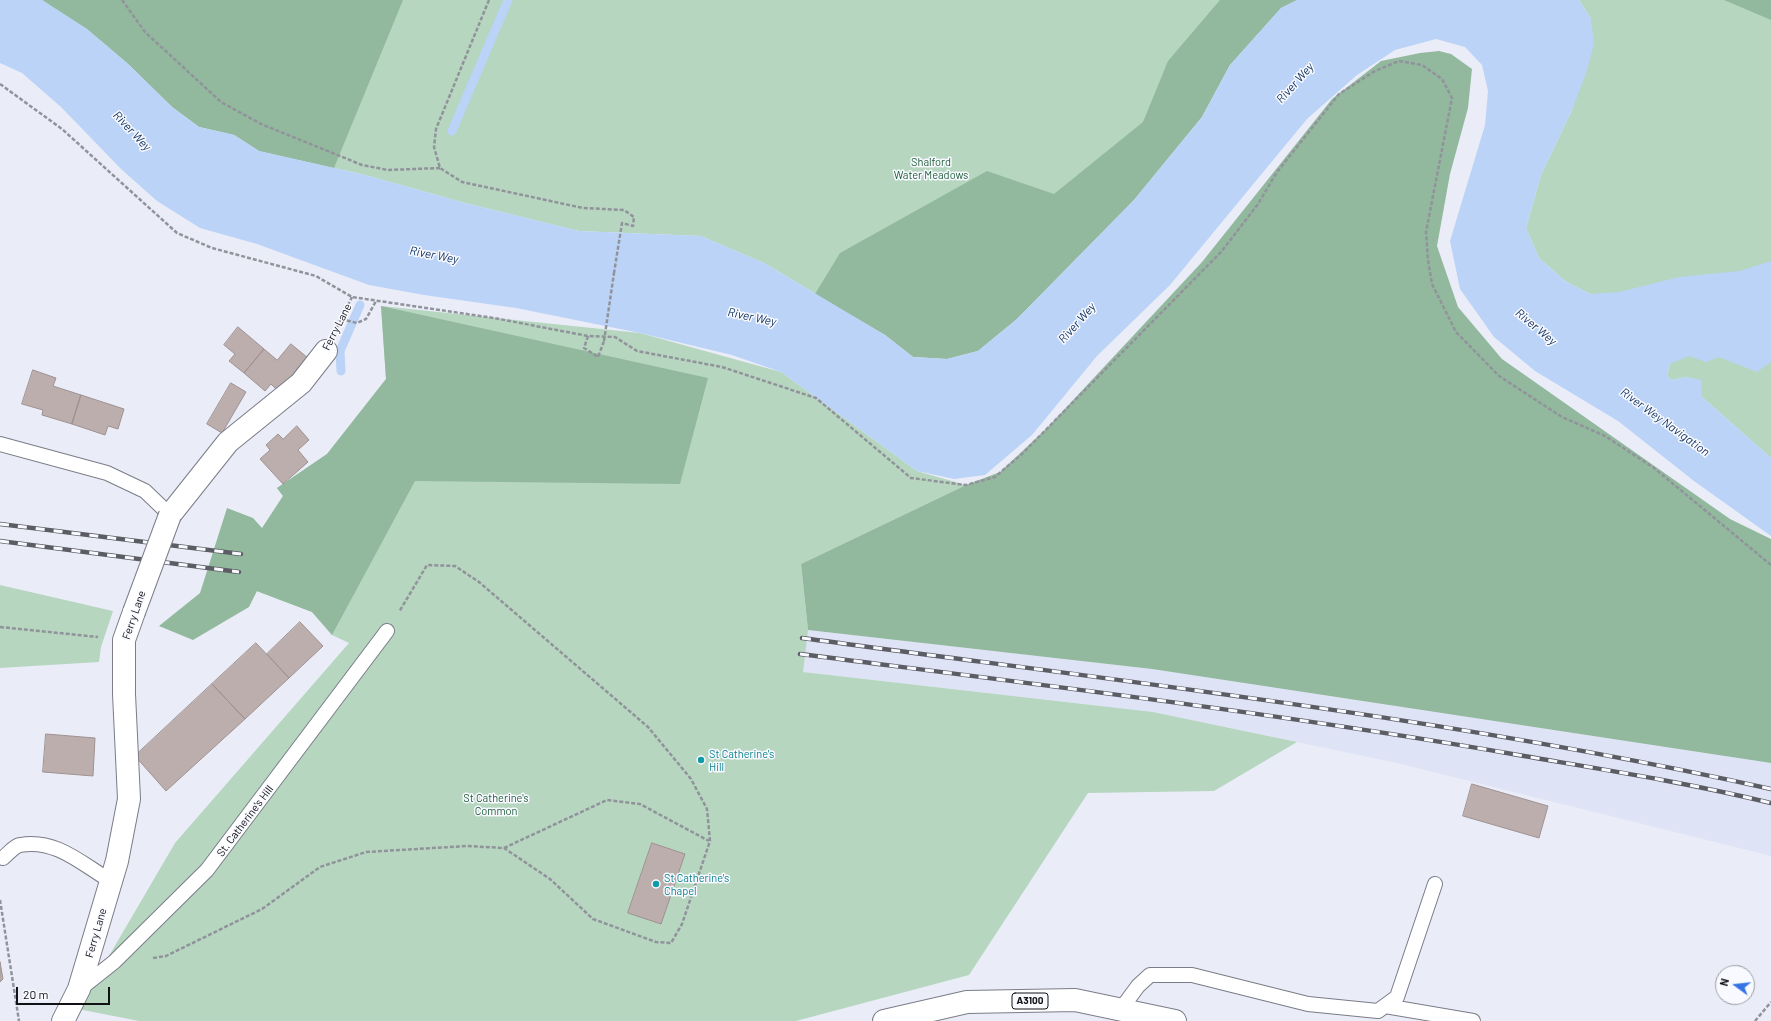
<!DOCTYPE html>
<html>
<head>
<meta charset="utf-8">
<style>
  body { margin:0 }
  #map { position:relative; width:1771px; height:1021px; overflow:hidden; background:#eaedf8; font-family:Barlow,sans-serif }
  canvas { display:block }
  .north { position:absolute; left:1715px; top:965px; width:40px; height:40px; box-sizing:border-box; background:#f9faff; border:1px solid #9c9da2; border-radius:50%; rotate:285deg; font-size:11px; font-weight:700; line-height:16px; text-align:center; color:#111216 }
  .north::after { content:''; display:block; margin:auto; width:14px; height:18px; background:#3875e4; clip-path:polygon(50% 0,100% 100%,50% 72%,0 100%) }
  .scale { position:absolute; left:16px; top:987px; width:94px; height:18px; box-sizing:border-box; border:2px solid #111216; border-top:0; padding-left:5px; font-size:12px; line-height:14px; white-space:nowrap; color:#111216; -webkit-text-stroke:3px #f9faff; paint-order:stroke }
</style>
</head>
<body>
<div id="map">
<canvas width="1771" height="1021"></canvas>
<div class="north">N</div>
<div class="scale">20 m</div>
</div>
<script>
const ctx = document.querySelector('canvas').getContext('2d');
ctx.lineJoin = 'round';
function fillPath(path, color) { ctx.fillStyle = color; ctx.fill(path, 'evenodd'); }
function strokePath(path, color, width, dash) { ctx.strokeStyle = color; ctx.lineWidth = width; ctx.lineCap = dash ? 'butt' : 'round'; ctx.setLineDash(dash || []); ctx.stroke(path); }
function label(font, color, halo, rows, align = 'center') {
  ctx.font = font + ' Barlow,sans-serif'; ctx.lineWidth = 3; ctx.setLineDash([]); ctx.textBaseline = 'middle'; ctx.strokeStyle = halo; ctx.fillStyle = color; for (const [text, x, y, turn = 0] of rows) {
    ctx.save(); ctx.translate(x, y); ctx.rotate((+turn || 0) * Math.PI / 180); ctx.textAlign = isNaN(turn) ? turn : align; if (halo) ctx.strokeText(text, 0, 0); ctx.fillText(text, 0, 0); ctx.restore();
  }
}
fillPath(new Path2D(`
  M808,630L1152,669L1771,763V856L1397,763L1153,712L803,672L802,638Z`), '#dfe3f6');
fillPath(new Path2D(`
  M42,0H1297L1281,8L1230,65L885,335L764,263L701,236L579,231L465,203L365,175L259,151Z
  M1579,0H1771V458L1702,397L1687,377L1672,380L1667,376L1670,364L1590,294L1565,281L1539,258L1526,228L1541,175L1572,110L1591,19Z
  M381,306L640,333L781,372L917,471L966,485L801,564L808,630L803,672L1153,712L1297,742L1214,791L1088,793L969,975L796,1021H139L78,1009L175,843L349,643L332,635L312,612L256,591L262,529L283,496L277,488L327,454L386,379Z
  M0,585L113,611L101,647L99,662L0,668Z`), '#b6d6c0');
fillPath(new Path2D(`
  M42,0H403L334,168L259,151L234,135L199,127L172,107L128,64L87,29Z
  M1220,0H1297L1281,8L1230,65L1202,117L1134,200L1017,319L978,351L947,359L913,357L885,335L815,294L840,253L987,171L1054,194L1143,122L1168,61Z
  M1724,0H1771V20Z
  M1439,51L1451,54L1472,69L1468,108L1450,174L1437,246L1458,307L1502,359L1730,519L1771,539V763L1152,669L808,630L801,564L966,485L1000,472L1047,428L1202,262L1332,99L1381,61L1420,53Z
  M381,306L708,378L680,484L415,481L332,635L312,612L257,591L249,607L193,640L159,626L200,593L227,508L253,518L262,528L283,496L277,488L327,454L386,379Z`), '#92b99e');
fillPath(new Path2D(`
  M0,0H42L87,29L128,64L172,107L199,127L234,135L259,151L365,175L465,203L579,231L701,236L764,263L885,335L913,357L947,359L978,351L1017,319L1134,200L1202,117L1230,65L1281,8L1297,0H1579L1591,19L1594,45L1585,76L1572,110L1541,175L1526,228L1539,258L1565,281L1590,294L1619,292L1679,277L1740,271L1771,261V362L1757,372L1719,357L1706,362L1689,356L1670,364L1667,376L1672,380L1687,377L1701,380L1702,397L1771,458V536L1694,481L1618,421L1535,371L1494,337L1460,289L1450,241L1485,125L1488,91L1482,65L1465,47L1436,39L1395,50L1357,75L1307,119L1170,285L1097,356L1032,435L985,475L954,479L917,471L781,372L732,355L640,333L516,308L424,295L369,285L257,244L200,228L157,201L121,169L61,107L22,73L0,63Z`), '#bad3f7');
strokePath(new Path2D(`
  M452,131L508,0
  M341,371L340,351L360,305`), '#bad3f7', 9);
const building = new Path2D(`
  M238,327L264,349L244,373L229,361L235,354L224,345Z
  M291,344L308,358L279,392L271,384L265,391L244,373L264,349L277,360Z
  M33,370L56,378L53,386L81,395L72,424L42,415L43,410L22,404Z
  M231,383L246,392L222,433L207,424Z
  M81,395L124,409L118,429L108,426L105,435L72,424Z
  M297,426L309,440L298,450L308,462L283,484L260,459L270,450L266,445L278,434L283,439Z
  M300,622L323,646L289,678L267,654Z
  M256,643L289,678L245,719L212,684Z
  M212,684L245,719L166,791L135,756Z
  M46,734L95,738L93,776L43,772Z
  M1472,784L1548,806L1539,838L1463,816Z
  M652,843L685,854L661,924L628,913Z
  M0,962L3,979L0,982Z`);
fillPath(building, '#bbaead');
strokePath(building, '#9f9191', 1);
const lane = new Path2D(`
  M0,444L107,473L145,491L170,515
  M3,858C8,854 14,846 20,845C56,838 83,865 111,881
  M80,989L114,962L207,870L387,631
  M1385,1006L1473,1021
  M1121,1009L1138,986L1150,975H1192L1308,1004L1378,1011L1397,997L1435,884`);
const street = new Path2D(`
  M170,515L228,442L301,383L326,351
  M63,1021L79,989L117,861L129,799L124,694V640L134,612`);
const primary = new Path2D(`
  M884,1021L967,1002L1075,1000L1175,1021`);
strokePath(lane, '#7a7c87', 16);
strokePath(street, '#7a7c87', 24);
strokePath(primary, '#7a7c87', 24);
strokePath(new Path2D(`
  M122,0L145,32L221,102L261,124L362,165L388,170L440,168
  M489,0L436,129L434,147L440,168L462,182L583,208L624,210L634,217L633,226L622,223L614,273
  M0,84L62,129L177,233L212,248L316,276L352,297L494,318L588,336L615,337L637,351L722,367L816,398L911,478L966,485L995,477L1023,453L1221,252L1258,204L1277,172L1339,94L1375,71L1399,61L1422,65L1442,79L1452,98L1426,232L1428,260L1432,284L1456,332L1499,376L1562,417L1605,436L1654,468L1771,565
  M341,319L357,323L366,319L376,301
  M337,327L352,297
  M588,336L584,348L598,357L604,341
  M0,627L98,637
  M504,848L607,800L640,804L709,841
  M0,900L19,1021
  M153,958L166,956L262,909L320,867L366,852L467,846L504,848L550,879L593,919L656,942L671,943L682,924L710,841L707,809L691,779L648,727L479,582L455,566L427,565L399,612
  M1755,1021L1771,1002`), '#91939b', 2.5, [4, 2]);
strokePath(lane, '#fff', 14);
strokePath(street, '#fff', 22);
strokePath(primary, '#fff', 22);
const rail = new Path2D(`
  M0,524L241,554
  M0,541L239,572
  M802,638C1126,682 1452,718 1771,789
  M800,654C1042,685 1284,714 1524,756C1606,770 1689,783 1771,803`);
strokePath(rail, '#5c5d64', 4.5);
strokePath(rail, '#f9faff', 3, [9]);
const streetBridge = new Path2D(`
  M134,612L170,515`);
strokePath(streetBridge, '#7a7c87', 24, []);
strokePath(new Path2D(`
  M604,341L614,273`), '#91939b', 2.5, [4, 2]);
strokePath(streetBridge, '#fff', 22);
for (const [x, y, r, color] of [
  [701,760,4,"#0f9aa8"],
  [656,884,4,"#0f9aa8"]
]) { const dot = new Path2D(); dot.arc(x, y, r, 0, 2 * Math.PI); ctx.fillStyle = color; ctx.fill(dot); strokePath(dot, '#f9faff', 1.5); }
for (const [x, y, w] of [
  [1030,1001,36]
]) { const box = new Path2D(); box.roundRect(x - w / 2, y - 8, w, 16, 3); ctx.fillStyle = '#f9faff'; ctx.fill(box); strokePath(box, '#111216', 1); }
label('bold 10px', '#111216', null, [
  ["A3100",1030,1001]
]);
label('11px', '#1e5d39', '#f9faff', [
  ["Shalford",931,162],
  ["Water Meadows",931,175],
  ["St Catherine's",496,798],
  ["Common",496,811]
]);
label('11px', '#111216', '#f9faff', [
  ["Ferry Lane",337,327,-63],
  ["Ferry Lane",134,615,-71],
  ["St. Catherine's Hill",245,821,-53],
  ["Ferry Lane",96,933,-74]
]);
label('11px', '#0d838f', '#f9faff', [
  ["St Catherine's",709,754],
  ["Hill",709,767],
  ["St Catherine's",664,878],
  ["Chapel",664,891]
], 'left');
label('italic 12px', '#173864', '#f9faff', [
  ["River Wey",1295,83,-48],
  ["River Wey",132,131,47],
  ["River Wey",434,255,11],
  ["River Wey",752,317,12],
  ["River Wey",1077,323,-48],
  ["River Wey",1536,327,40],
  ["River Wey Navigation",1665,422,36]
]);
</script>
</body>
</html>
